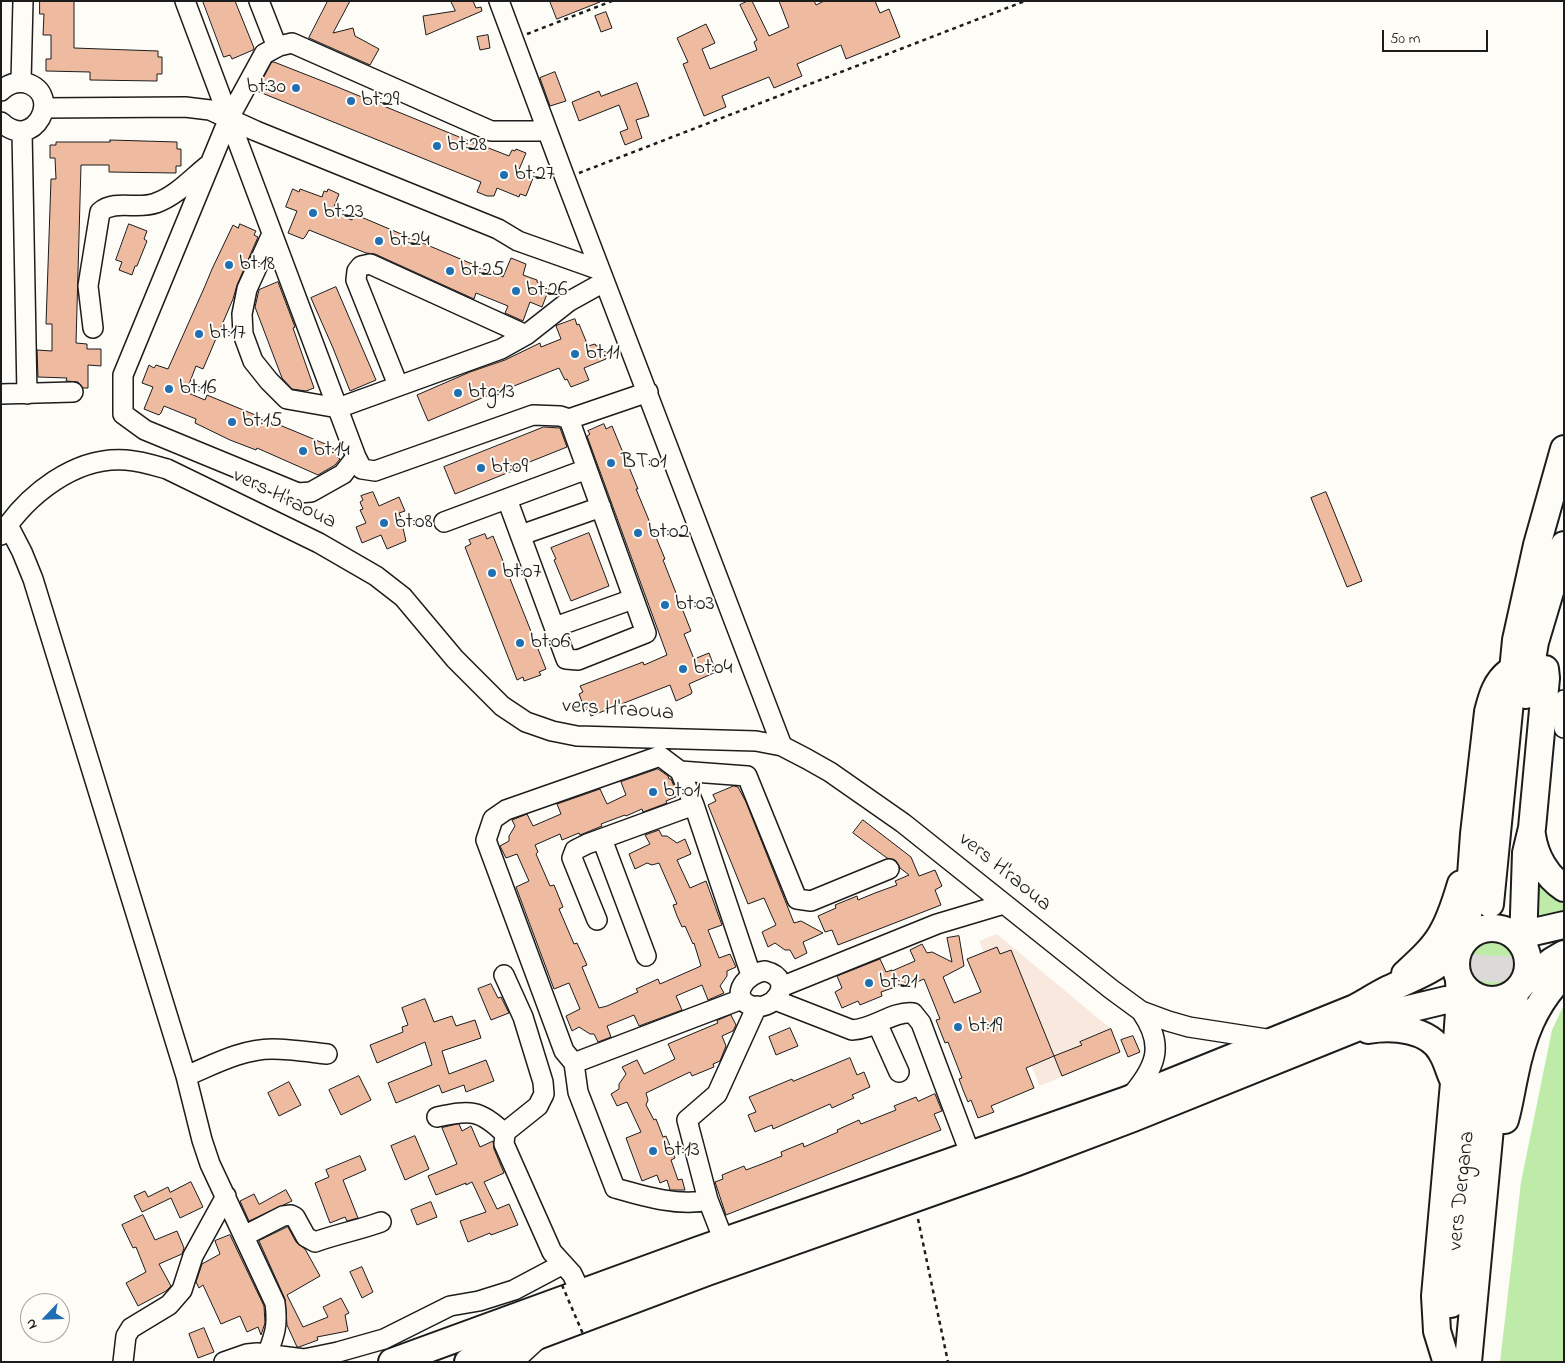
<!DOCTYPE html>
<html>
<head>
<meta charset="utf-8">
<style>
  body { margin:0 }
  #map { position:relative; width:1565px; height:1363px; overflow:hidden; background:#fdfcf7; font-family:"Indie Flower",sans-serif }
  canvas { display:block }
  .frame { position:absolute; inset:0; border:2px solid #1c1c1c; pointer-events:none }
  .north { position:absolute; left:20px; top:1293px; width:50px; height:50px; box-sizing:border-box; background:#fdfcf7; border:1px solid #a3a29f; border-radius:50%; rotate:246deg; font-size:14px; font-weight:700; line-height:20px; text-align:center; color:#1c1c1c }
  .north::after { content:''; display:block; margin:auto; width:18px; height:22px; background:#1f6fb2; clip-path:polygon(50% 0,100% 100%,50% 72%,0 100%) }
  .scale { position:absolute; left:1382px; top:30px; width:106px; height:22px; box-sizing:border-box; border:2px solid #1c1c1c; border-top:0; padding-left:6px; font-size:15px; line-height:18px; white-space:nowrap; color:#1c1c1c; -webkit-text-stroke:4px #fdfcf7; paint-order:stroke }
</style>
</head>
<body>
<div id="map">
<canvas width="1565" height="1363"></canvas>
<div class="frame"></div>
<div class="north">N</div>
<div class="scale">50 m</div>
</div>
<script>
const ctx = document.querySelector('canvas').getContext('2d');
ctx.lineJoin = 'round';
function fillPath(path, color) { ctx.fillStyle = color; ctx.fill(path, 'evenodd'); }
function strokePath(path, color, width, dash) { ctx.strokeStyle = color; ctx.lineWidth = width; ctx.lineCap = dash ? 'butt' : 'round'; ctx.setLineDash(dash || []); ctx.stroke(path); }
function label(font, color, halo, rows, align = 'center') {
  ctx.font = font + ' "Indie Flower",sans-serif'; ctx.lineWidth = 4; ctx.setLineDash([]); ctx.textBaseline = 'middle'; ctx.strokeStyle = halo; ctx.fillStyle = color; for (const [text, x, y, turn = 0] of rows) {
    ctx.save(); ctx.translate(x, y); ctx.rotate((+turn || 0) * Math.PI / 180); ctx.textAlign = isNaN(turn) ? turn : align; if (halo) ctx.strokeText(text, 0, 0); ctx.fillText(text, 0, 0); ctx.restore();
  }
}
fillPath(new Path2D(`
  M997,934L1111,1029L1120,1052L1040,1086L979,941Z`), '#f9e8dd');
fillPath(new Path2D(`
  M1535,874C1542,887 1549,899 1564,904V917L1533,922Z
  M1467 964a26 26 0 1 1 52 0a26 26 0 1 1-52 0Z
  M1564,1005V1362H1500L1521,1182L1552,1030Z`), '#bfeba8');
const building = new Path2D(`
  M40,1H74V48L158,51V57H162V74H157V81L90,80V72L46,71V59H51V35H43L44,14H40Z
  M203,1H235L254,48L253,50L232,59L230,55L224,57Z
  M328,1H350L333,33L353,28L355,36L379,49L370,65L309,38Z
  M451,1H473L476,8L481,7L482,11L426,35L423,16L455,11Z
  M550,1H600V2L557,19Z
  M748,1H752L769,36L789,27L779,1H814L816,5L824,1H875L880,13L889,9L900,37L846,59L841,45L797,64L802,76L774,88L769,77L722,96L726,107L704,116L683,64L688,62L677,38L706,24L715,43L702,49L710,69L757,50L754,42L757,40L740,5Z
  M606,12L612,28L601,32L595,16Z
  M488,35L490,48L480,50L477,37Z
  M272,62H274L335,86L486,148V147L509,156L512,150L515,151L516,149L526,153L518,172L533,178L526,196L520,194L519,197L497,188L494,196H487L477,192L481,182L257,91Z
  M555,72L566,101L550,106L540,78Z
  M637,83L649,116L636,120L642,138L625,145L620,132L628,129L619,105L579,121L572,102L599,91L601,96Z
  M110,140L177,142V149H181V166H176V173L109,172V165H81L76,343L87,344V349H101V366L88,365V388H83L78,382L66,381L67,378L38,377L37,350L52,351V324H46L51,179H56L55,158H50V145H56V142H110Z
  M293,189L299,192L300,189L322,197L324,191L327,192L328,189L339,194L332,212L352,220L354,214L503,277L511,258L526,264L523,275L537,280V282L543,284L542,286L549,289L542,307L530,302L523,321L505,313L508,306L476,293L474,299L375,254L366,253L309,230L305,237L303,239L288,233L297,211L286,207Z
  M129,224L147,231L144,239L147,241L137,266H135L132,275L119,270L122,262L116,260Z
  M240,224L256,231L254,235L258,237L237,285L233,299L203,369L196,366L186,392L205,400L207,395L340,450L337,457L340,459L335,465L318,475L257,448L256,450L230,440L195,423L196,419L164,406L161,413L159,415L144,409L153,387L142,383L149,365L154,368L156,365L168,369L205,286L212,269L233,225L238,228Z
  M278,282L295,327L293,328L314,388L306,391L292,389L282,378L255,307L259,290Z
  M336,287L376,380L350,391L333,348L311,298Z
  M575,319L577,325L579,324L588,346L595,344L596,346L600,344L606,359L584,368L589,380L571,387L567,379L565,380L559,368L504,390L503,389L428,421L417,395L470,372L505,360L540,343L541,347L561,339L556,326Z
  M604,424L606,429L612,426L638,489H636L665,559L663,560L691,631L684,634L694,659L709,653L716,672L689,684L692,692L691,694L676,701L670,685L591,716L588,709L585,710L579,694L583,692L580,686L643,662L644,665L667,655L587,436L590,434L588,431Z
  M544,427L560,428L567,447L517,467V469L455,494L444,467Z
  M373,492L379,506L399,497L405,511L399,513L405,527L403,528L406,541L387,549L381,535L362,543L356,527L366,523L360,510L363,509L360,502L363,500L361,496Z
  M1326,492L1362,581L1347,587L1311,498Z
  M589,533L609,586L571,601L554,560L556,559L551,548Z
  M485,534L487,539L493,536L546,669L539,672L541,675L524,681L523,677L517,680L465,547L471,544L469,540Z
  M658,769L668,776L669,779H671L678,796L666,801L667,803L643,812L642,809L626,816L625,815L601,824L602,826L580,835L579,833L562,840L560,834L535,845L538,852L536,854L550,886L554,885L563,907L559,909L574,944L577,943L587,965L582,967L599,1008L607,1006L638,992L636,989L658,979L660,984L701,966L694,943L693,944L685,926L682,927L677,916L673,905L677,904L659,863L652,865L647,863L635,869L629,854L650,844L645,835L659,830L662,836H667L677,843L685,839L691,854L677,860L690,888L706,881L722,925L708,930L719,958L730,954L736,967L727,971V976L720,986L724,993L708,1000L702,985L676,996L682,1010L639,1026L634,1015L607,1026L611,1037L598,1042L594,1034H590L579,1027L572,1031L566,1016L580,1009L569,983L554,989L516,887L529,881L517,854L506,858L500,846L509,841V836L515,826L512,820L527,814L533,826L561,814L557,804L600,789L607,804L626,795L621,782Z
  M734,786L738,787L746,802L794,923L801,921L823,933L803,942L807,953L795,959L790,950H785L775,943L768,947L762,932L776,925L771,914L764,898L748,904L708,805L716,801L713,795Z
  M863,820L911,857L919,876L935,870L942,886L935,890L941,905L838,945L832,930L825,932L818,916L836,908L835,905L857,896L858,900L875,893L897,885L895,881L909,875L900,868L895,860L887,858L853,833Z
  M959,936L964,966L943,977L954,1003L981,992L967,959L997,947L1000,954L1011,950L1054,1056L1026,1068L1034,1088L991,1106L994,1112L978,1118L971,1100L968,1102L963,1090L959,1079L962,1078L948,1042L945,1043L936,1020L940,1019L924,979L917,982L912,979L901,985L881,992L882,996L860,1005L858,1001L842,1008L835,992L842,988L837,976L880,959L886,972L892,970V971L915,961L910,950L922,944L927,953L932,952L952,962L947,938Z
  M491,984L498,998L501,997L509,1013L491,1020L478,989Z
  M425,999L434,1022L452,1016L456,1026L475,1020L481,1038L442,1051L449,1074L486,1060L494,1081L466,1092L464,1085L442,1093L439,1085L396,1103L388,1083L432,1065L425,1042L377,1063L370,1045L403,1032L402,1027L408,1025L402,1008Z
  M731,1015L736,1025L733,1031L722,1036L726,1046L720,1061L713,1064L714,1067L692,1076L690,1072L646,1093L648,1100L646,1105L654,1120L656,1119L663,1137L666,1136L675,1158L671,1160L678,1180L682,1179L685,1190H670L667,1180L660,1183L657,1175L642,1181L626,1138L641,1132L627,1102L617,1106L611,1094L619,1089V1084L626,1074L622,1067L637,1060L644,1074L667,1063L675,1059L668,1044L718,1023L717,1021Z
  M790,1028L798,1046L776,1055L769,1037Z
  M1111,1029L1120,1052L1062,1076L1054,1056L1082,1045L1080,1042Z
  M1133,1036L1140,1052L1128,1057L1121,1040Z
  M850,1058L857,1075L864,1072L870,1087L852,1095L854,1098L832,1108L830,1104L773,1129L772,1125L755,1132L748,1115L756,1112L749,1097L792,1079L793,1081Z
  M359,1076L371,1100L341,1115L329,1090Z
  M289,1082L301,1105L279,1116L268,1093Z
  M935,1094L942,1111L934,1114L941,1130L726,1215L715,1182L723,1179L722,1175L744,1166L746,1170L762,1164L782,1156L781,1152L803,1143L804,1147L838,1132L837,1130L859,1120L861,1124L896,1110L894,1106L916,1097L918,1101Z
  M459,1124L462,1131L471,1126L480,1147L493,1141L494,1149L504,1173L484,1182L497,1209L509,1204L518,1225L491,1235L490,1233L468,1242L460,1221L486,1212L472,1182L466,1185V1183L436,1195L428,1176L457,1164L442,1128Z
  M415,1136L429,1169L405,1180L391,1146Z
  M360,1156L366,1170L343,1180L358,1218L347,1221L345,1217L330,1223L315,1183L329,1177L326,1170Z
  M191,1182L203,1207L180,1218L171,1198L142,1212L134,1196L145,1191L148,1197L168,1187L170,1192Z
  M286,1190L292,1201L249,1221L240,1201L254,1194L259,1204Z
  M431,1202L437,1217L417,1225L411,1210Z
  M143,1215L155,1240L177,1231L184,1248L182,1254L159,1264L171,1286L166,1291L138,1306L126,1283L146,1272L136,1247L133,1248L122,1225Z
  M288,1227L296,1242L305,1249L320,1276L287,1295L303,1327L328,1317L323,1307L341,1298L349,1313L345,1315L348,1331L317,1337L318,1340L299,1347H297L287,1325L285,1299L259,1241Z
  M230,1235L264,1306L265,1323L261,1335L258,1327L247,1332L240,1316L221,1324L203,1285L199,1288L196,1282L202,1264L220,1254L215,1241Z
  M362,1267L373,1292L362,1298L350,1272Z
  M204,1328L214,1352L198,1358L189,1334Z`);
fillPath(building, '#efbba0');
strokePath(building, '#1c1c1c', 1);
strokePath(new Path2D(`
  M1479,1020L1490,904
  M1500,1021L1508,905`), '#dbdad6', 26, [26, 13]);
const minor = new Path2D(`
  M185,1L356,457L362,469L375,471L533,415L560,416L569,419L648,392
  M259,1L277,47
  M499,1L565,178L782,746
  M21,82L23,1
  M1,91C8,84 16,81 26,83C64,94 34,153 1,122
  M44,108L185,107L210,110L256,131L498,229L518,241L600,270
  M22,131L27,394
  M272,234L247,289L242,314L243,334L253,361L269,381L287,399L338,408L501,349L526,335L568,302L604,282
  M93,328L88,286L100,212C115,199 138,210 156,203C176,196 191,179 207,166
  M398,385L356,280L357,271L361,266L370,264L526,335
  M1,394L73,392
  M356,457L343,474L311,492L298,493L145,430L123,414V375L229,118L264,54L279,46L292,43L491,131H547
  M507,499L566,659L578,660L646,633L569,419
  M444,522L587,469
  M8,525L22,552L33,579L186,1076L202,1140L210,1164L275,1303C278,1325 275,1334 267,1355
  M1,535C27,495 75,456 126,460C140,461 153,465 167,469L319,543L376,576L403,597L455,659L502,706L526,722L552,731L577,736L756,741L782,746L807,759L830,772L903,823L1111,989L1141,1011
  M521,535L601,507
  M555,627L633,599
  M1564,700L1562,716L1564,728
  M680,771L747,776L797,899L811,901L889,869
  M602,839L646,956
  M597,920L572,858L575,850L587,844L694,805
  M765,971C798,979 773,1015 749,1005C729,995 747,973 765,971Z
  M504,975L523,1017L543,1082L544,1094L538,1106L508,1130L505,1134L504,1144L552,1252L572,1274L581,1293
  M781,987L937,924L1004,904
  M742,999L574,1063L564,1051L486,840L493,819L506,810L660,756L680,771L694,805L751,975
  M775,1000L852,1030C874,1029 892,1011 913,1013L921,1023L971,1156
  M877,1023L899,1072
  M574,1063L578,1092L615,1188C643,1196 680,1207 708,1200
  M186,1076C213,1065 242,1049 272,1049C290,1049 309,1052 327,1054
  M1129,1099C1154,1068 1167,1048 1141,1011L1168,1021L1189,1027L1273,1040
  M437,1117C470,1110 480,1109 505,1134
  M244,1236L283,1216L291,1215L295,1217L306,1237L315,1242C337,1234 359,1230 381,1222
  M724,1241L708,1200L687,1120L717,1094L757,1006
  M123,1362L126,1336L131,1328L169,1305L182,1290L193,1256L226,1196
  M224,1362L247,1354L257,1353L304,1359L338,1352L384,1339L450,1306L479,1301L514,1290L563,1264
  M513,1362L537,1340`);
const highway = new Path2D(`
  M1526,695L1535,642L1564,545
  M1532,835C1535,856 1546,876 1564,888
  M1490,904L1516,640L1537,545L1564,449
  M1456 964a36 36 0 1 1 72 0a36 36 0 1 1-72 0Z
  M1516,936L1564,925
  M1464,941L1468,917L1474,834L1488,712C1492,696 1496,682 1509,672
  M1523,944L1526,853L1532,828L1546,678L1545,669
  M1405,974C1418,962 1433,949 1442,933C1451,918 1456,900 1461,884
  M1523,983L1552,961L1564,954
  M1368,1030C1392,1026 1429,1028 1442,1053C1447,1061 1449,1071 1453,1079
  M1510,1045L1515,993
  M1505,1120C1509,1106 1511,1092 1514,1078C1522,1037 1534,1004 1564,974
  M1451,1304L1479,1020
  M1445,1357L1437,1331L1435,1296L1454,1083L1460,998L1459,981
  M392,1362L699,1250L1127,1100L1355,1008C1366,1002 1377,995 1389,989C1420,974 1436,971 1461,944
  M468,1362L707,1272L1017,1162L1133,1118L1396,1012L1446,1000L1477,997
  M1468,1362L1500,1021`);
strokePath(minor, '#1c1c1c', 22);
strokePath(highway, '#1c1c1c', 30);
strokePath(new Path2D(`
  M527,34L612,1
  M579,173L1025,1
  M918,1219L948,1362`), '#1c1c1c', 2.5, [4, 4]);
strokePath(minor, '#fdfcf7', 19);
strokePath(highway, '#fdfcf7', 26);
strokePath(new Path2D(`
  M562,1285L583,1334`), '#1c1c1c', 2.5, [4, 4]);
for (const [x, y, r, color] of [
  [296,88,5,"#1f6fb2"],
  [351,101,5,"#1f6fb2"],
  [437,146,5,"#1f6fb2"],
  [504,175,5,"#1f6fb2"],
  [313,213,5,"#1f6fb2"],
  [379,241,5,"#1f6fb2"],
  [229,265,5,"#1f6fb2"],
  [450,271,5,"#1f6fb2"],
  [516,291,5,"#1f6fb2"],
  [199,334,5,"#1f6fb2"],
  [575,354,5,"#1f6fb2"],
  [169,389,5,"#1f6fb2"],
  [458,393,5,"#1f6fb2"],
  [232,422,5,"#1f6fb2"],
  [303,451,5,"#1f6fb2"],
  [611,463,5,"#1f6fb2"],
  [481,468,5,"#1f6fb2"],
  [384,523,5,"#1f6fb2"],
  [638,533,5,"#1f6fb2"],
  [492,573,5,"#1f6fb2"],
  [665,605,5,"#1f6fb2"],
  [520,643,5,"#1f6fb2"],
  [683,669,5,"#1f6fb2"],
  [653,792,5,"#1f6fb2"],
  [869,983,5,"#1f6fb2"],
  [958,1027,5,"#1f6fb2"],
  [653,1151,5,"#1f6fb2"]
]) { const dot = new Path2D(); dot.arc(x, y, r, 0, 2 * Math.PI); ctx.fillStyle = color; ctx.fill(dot); strokePath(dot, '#fdfcf7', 2); }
label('22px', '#1c1c1c', '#fdfcf7', [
  ["bt:30",286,88,"right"],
  ["bt:29",361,101],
  ["bt:28",447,146],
  ["bt:27",514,175],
  ["bt:23",323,213],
  ["bt:24",389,241],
  ["bt:18",239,265],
  ["bt:25",460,271],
  ["bt:26",526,291],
  ["bt:17",209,334],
  ["bt:11",585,354],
  ["bt:16",179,389],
  ["btg:13",468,393],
  ["bt:15",242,422],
  ["bt:14",313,451],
  ["BT:01",621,463],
  ["bt:09",491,468],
  ["bt:08",394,523],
  ["bt:02",648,533],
  ["bt:07",502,573],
  ["bt:03",675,605],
  ["bt:06",530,643],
  ["bt:04",693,669],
  ["bt:01",663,792],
  ["bt:21",879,983],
  ["bt:19",968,1027],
  ["bt:13",663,1151]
], 'left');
label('22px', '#1c1c1c', '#fdfcf7', [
  ["vers H'raoua",284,500,26],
  ["vers H'raoua",618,711,4],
  ["vers H'raoua",1004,873,39],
  ["vers Dergana",1463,1191,-84]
]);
</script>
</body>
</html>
